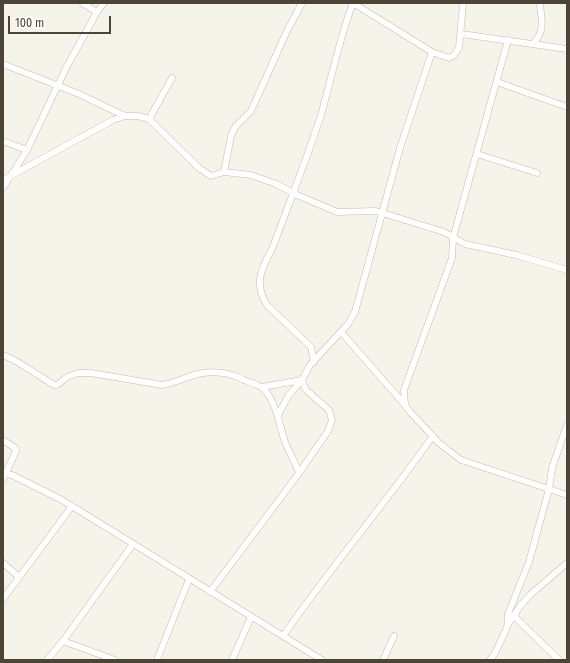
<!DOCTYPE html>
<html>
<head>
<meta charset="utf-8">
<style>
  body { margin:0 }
  #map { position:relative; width:570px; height:663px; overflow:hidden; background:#f6f3ea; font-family:"Fira Sans Condensed",sans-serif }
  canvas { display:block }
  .frame { position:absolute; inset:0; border:4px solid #4b4437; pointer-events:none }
  .scale { position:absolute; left:8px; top:16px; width:103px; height:18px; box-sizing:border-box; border:2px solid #4b4437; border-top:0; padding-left:5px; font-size:12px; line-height:14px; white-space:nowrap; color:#4b4437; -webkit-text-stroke:3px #fff; paint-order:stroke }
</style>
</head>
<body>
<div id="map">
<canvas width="570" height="663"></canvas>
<div class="frame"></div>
<div class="scale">100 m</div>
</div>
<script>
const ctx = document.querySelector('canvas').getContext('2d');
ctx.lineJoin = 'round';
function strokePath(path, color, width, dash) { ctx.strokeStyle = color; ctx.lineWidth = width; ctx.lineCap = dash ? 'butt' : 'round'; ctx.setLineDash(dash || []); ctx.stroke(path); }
const minor = new Path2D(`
  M82,3L97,12
  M353,3L432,52L449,58L454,55L459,48L463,3
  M461,34L567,49
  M508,40L453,238L452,258L404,390L405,405L411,413L439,443L461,460L567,495
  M533,44C546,30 541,20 540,3
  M3,64L79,94L125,116H138L149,119L199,168L211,176L224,172L251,175L276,184L297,195L337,212L376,211L444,232L465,244L516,255L567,270
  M497,82L567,107
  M149,119L172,78
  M3,141L27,150
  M477,154L537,173
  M224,172L231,136L235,127L251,111L287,31L302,3
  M3,180L113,120L125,116
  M3,188L27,150L66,68L97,12L104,3
  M341,332L405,405
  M3,355L16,361L54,385H57L67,377L78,373H91L162,385C176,383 189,375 203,373C217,371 231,373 244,380C250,382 256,384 261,387C275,396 280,427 285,442C289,452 295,462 299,473
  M314,362L311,347L267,305C253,283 262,267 273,247C289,203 307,159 321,115C332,77 339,39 353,3
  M262,387L302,380
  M278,415L289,395L302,380L310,365L348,324L355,312L400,148L432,52
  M3,440L15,448L16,451L3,479
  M3,473L12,475L62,500L322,660
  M3,563L19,577
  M210,592L299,473L328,431L332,420L329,410L306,390L302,380
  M3,599L72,506
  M514,616L559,660
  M508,624L521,605L531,594L567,563
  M283,636C330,568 385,504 433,436
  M47,660L63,641
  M115,660L63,641L133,544
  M157,660L189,579
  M232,660L251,617
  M383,660L394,636
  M490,660L495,653L505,632L508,624V614L529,562L549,489L552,468L567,425`);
strokePath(minor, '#c2bcab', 7);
strokePath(minor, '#fff', 6);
</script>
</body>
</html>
